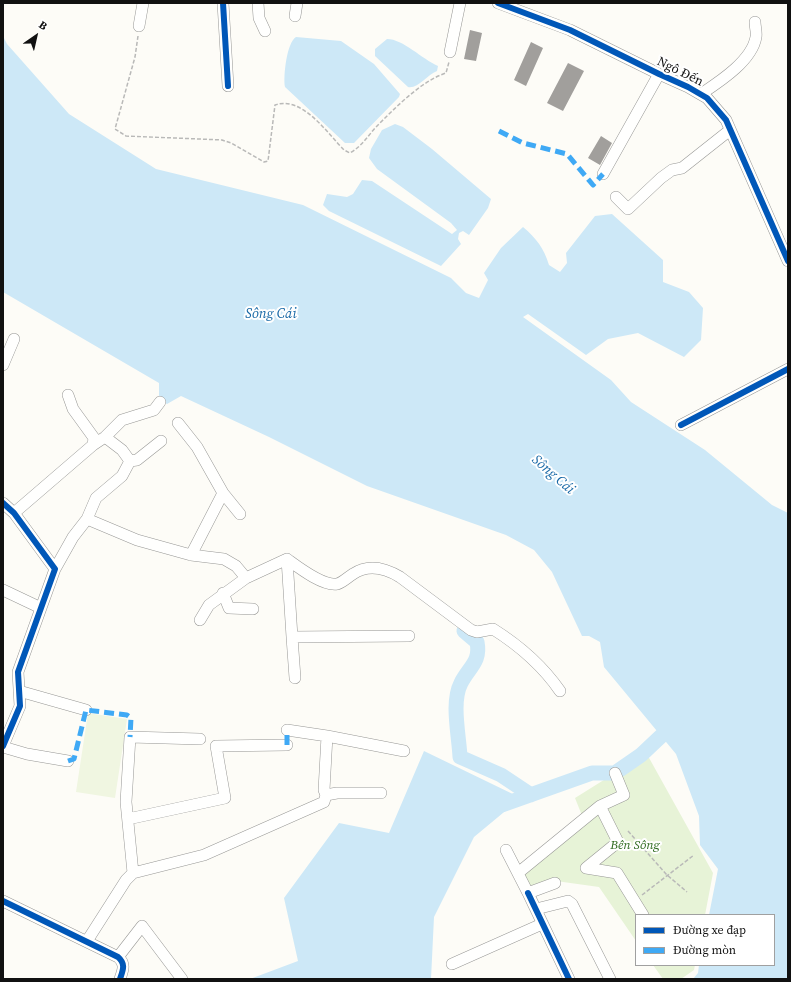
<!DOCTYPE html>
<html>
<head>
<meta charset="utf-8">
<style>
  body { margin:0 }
  #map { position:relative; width:791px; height:982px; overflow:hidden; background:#fdfcf7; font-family:"Source Serif 4",serif }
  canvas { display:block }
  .frame { position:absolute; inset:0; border:4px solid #111; pointer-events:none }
  .legend { position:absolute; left:635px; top:914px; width:140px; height:52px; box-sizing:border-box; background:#fff; border:1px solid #a0a0a0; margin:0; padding:5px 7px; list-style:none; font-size:12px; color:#111 }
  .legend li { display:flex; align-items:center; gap:8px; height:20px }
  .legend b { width:20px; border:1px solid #a0a0a0 }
  .north { position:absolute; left:16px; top:16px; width:40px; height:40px; -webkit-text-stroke:3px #fff; paint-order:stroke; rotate:34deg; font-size:11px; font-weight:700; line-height:16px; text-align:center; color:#111 }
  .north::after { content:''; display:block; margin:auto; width:14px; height:18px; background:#111; clip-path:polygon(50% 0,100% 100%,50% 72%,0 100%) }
</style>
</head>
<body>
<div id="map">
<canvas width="791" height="982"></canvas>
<div class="frame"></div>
<ul class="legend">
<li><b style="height:5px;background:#0057b8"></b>Đường xe đạp</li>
<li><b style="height:5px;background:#3fa9f5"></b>Đường mòn</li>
</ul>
<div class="north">B</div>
</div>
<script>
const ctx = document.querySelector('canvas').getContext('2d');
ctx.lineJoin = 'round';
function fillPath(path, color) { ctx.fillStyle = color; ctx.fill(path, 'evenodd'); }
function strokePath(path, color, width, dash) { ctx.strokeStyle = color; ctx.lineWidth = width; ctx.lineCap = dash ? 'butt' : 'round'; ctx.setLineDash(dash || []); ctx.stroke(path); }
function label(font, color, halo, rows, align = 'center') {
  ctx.font = font + ' "Source Serif 4",serif'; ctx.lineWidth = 4; ctx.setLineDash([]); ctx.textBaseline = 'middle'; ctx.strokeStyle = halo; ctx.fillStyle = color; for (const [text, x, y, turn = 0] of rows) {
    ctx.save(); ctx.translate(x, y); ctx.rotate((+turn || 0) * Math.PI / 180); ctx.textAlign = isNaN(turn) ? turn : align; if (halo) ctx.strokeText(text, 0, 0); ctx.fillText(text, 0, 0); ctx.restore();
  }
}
fillPath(new Path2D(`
  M648,756L713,873L705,915H636V941L599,887L556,881L529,890L521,875L585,823L575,798L615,773Z
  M653,965H695L694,970L681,979H663Z`), '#e7f3d7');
fillPath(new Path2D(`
  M88,713L127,719L115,798L76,792Z`), '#f0f6e1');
fillPath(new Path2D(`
  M3,36L7,44L69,114L156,169L303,205L451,278L466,293L479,298L488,280L484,273L501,248L523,227C536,238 544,248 549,265L560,272L567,263L566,253L595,216L612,214L663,260V282L689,292L703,308L701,340L684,357L638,333L608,339L586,355L528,314L523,317L611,380L631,402L705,450L772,505L788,513V979H693L698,973L699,965H774V915H709L718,869L700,845L699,816L676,754L604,667L600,642L589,636H582L552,572L534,550L506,535L367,486L269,437L181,396L167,404L159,399V383L3,292Z
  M296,37L341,41L374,64L400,94L399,97L354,143H345L285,87C283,76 287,42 296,37Z
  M387,39C403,39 422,59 438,66L437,71C427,75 418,89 408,87L375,56V49Z
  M395,124L403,127L432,149L491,199L488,208L469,235L463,231L459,233L458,239L461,244L441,266L329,211L323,205L327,194L347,197L353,194L362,180L372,181L452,234L457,230L451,223L377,169L369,158L371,149L382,130Z
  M424,751L521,798L474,837L434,917L431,979H250L298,961L284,898L339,823L389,833Z`), '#cde8f7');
strokePath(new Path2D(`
  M464,631L477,642C481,662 469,667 461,683C451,702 459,735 460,757L501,775L531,795
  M502,805L592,773H615L641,755L676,722`), '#cde8f7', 15);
fillPath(new Path2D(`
  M470,30L482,33L476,61L464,59Z
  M531,42L543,48L526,86L514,80Z
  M568,63L584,71L563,111L547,103Z
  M601,136L612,143L600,165L588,158Z`), '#a19f9c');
const minor = new Path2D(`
  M223,3L228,86
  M258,3L259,18L265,31
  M498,3L570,30L659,74L688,87L707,98L726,120L788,261
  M295,16L297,3
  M139,26L143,3
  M450,52L460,3
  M701,94C719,82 752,61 756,37C757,33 755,27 755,22
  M603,174L659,74
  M616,197L628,209L661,178L672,170L682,168L730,130
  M3,365L14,339
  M68,395L73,409L94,438L93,445
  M178,423L197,447L223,493L240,514
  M681,425L788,369
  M105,437L122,450L130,461L137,460L161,441
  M3,503L14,513L55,569L18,672L20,706L3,746
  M14,513L93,445L105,437L122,420L154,410L160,402
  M87,519L137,540L191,555L224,559L236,566L246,578L209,605L200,620
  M191,555L223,493
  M287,559C298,567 322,586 337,584C342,583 348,577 353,574C368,564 385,568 400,577L471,630L477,632L493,629C520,646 542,665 560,691
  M287,559L292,637L409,636
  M55,569L73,537L87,519L96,498L122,476L130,461
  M246,578L287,559
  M3,590L41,608
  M223,593L229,608L253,609
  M292,637L295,678
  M19,691L86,710
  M287,730L327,736
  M3,747L27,754L68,761
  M615,773L624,795L600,806L618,842L586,868L617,873L643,915
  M326,795L324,790L327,736L404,751
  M128,819L225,798L216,746L287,745
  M506,850L528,893L555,883
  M133,873L126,802L130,737L200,739
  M518,873L600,806
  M528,893L569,979
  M3,901L118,957C126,964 123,970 120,979
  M536,909L568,901L572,904L610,979
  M87,941L126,880L133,873L204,855L324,802L326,795L337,793H381
  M118,957L142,926L182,979
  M452,964L542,924`);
strokePath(minor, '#979795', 12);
strokePath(new Path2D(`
  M138,36L135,57L115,129L126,136L222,140L231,143L264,162L268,161L275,105C302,95 328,134 344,150L350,153C362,146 367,137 376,127C394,109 421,81 446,73L449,62
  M628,831L667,875L687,892
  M642,895L694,855`), '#b9b9b8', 1.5, [4, 2]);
strokePath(minor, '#fffffe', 11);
strokePath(new Path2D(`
  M499,131L523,143L567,154L593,185L603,174
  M287,745V730
  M68,761L74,759L86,710L127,715L131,718L130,737`), '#3fa9f5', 5, [10, 5]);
strokePath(new Path2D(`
  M223,3L228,86
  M498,3L570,30L659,74L688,87L707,98L726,120L788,261
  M681,425L788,369
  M3,503L14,513L55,569L18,672L20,706L3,746
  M528,893L569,979
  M3,901L118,957C126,964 123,970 120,979`), '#0057b8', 6);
label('13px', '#111', '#fff', [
  ["Ngô Đến",680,72,26]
]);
label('italic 13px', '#2f6b1f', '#fff', [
  ["Bên Sông",635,846]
]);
label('italic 14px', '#1768a6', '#fff', [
  ["Sông Cái",271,314],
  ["Sông Cái",553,475,41]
]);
</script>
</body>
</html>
